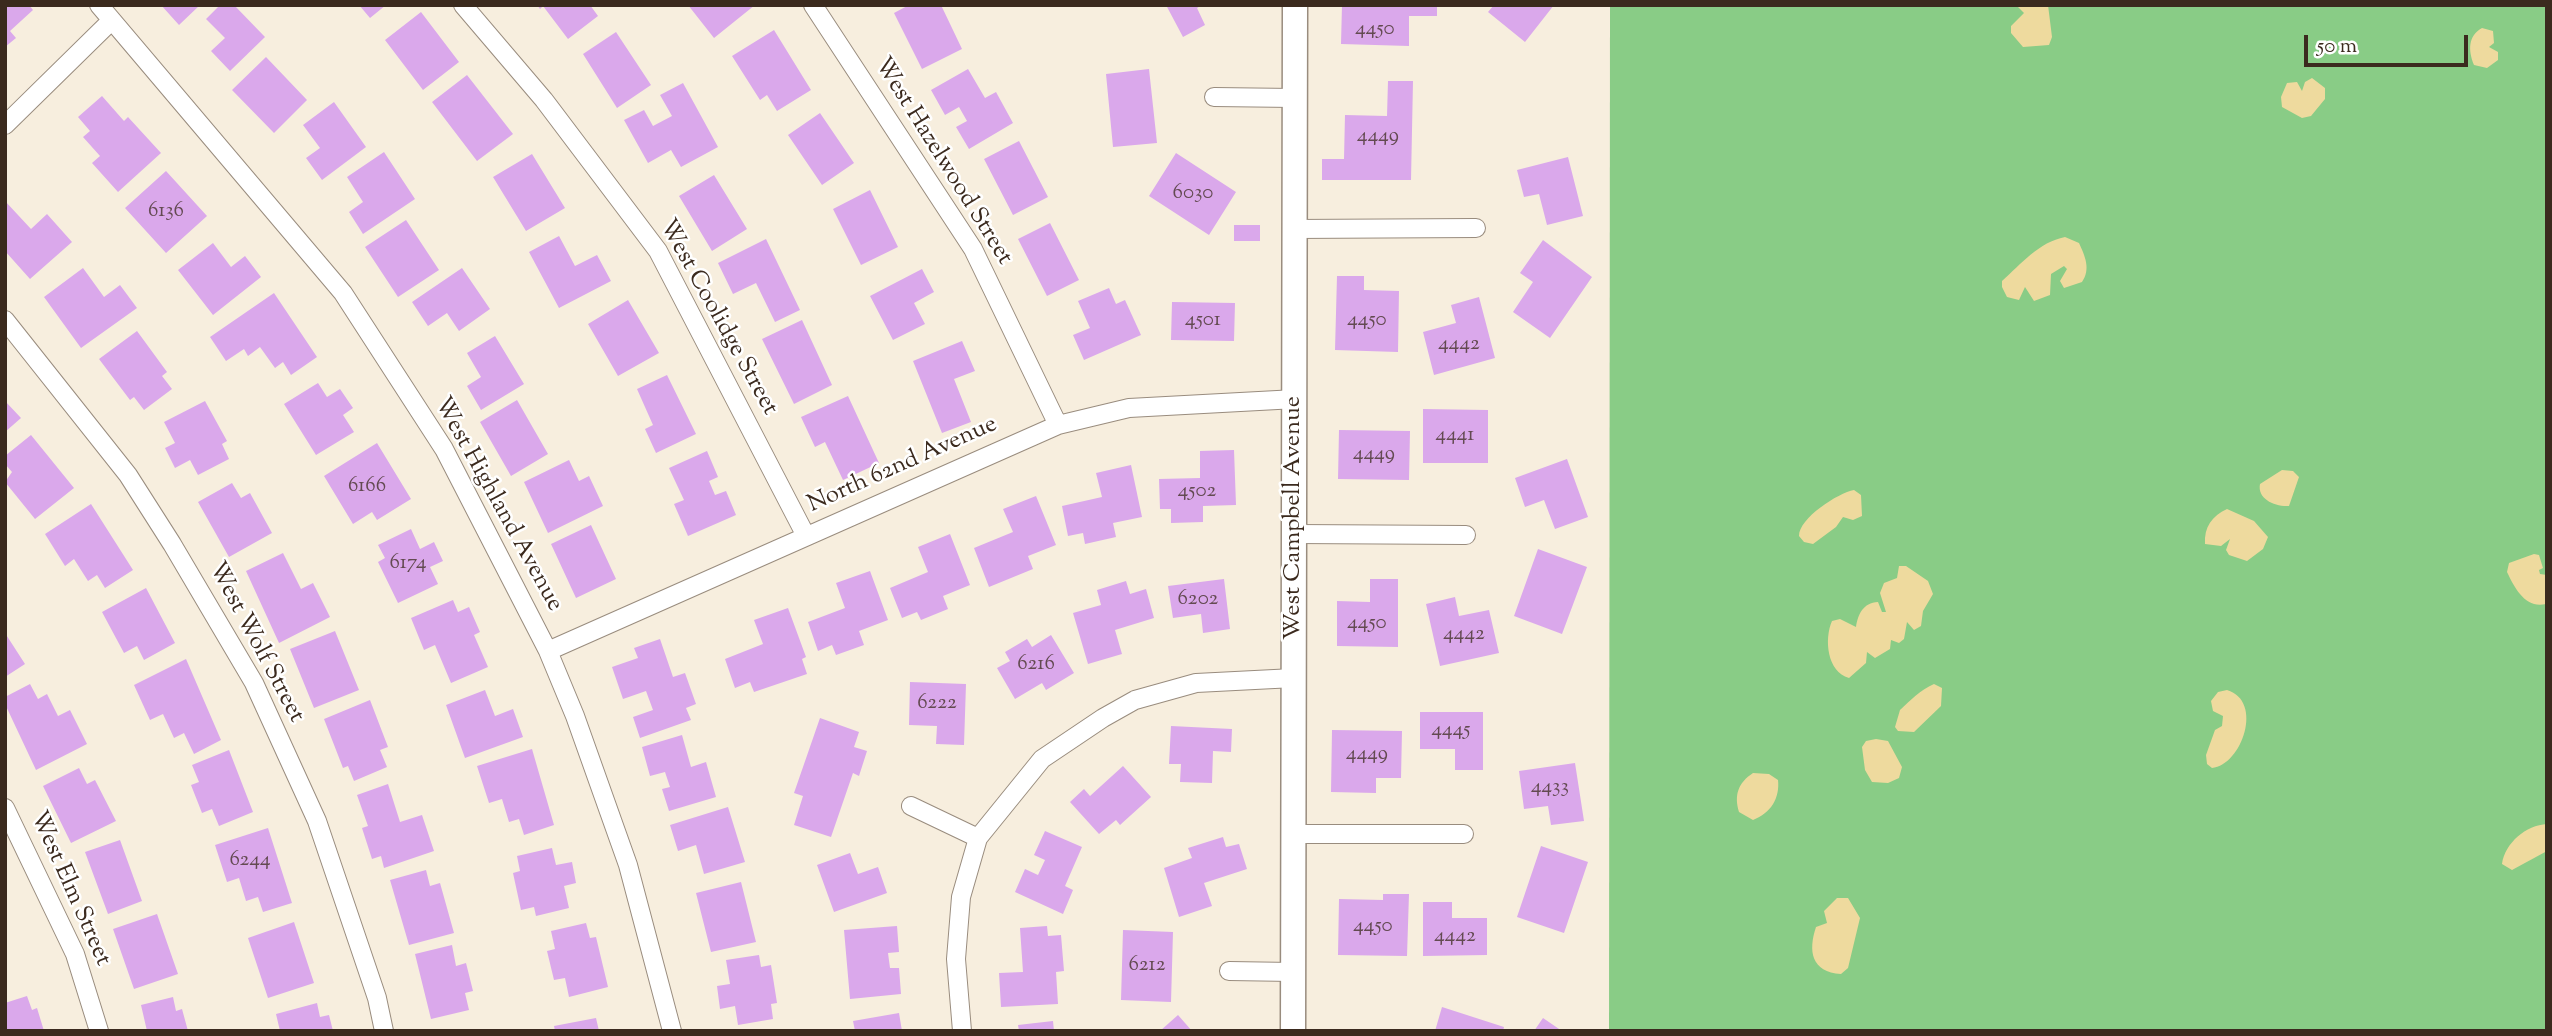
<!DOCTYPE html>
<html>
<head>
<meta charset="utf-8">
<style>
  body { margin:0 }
  #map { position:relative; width:2552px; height:1036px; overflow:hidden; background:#f7eede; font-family:"Sorts Mill Goudy",serif }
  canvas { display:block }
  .frame { position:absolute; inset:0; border:7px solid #3b2a1e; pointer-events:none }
  .scale { position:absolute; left:2304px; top:35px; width:164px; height:32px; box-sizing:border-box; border:4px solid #3b2a1e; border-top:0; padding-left:9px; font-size:21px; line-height:24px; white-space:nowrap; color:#3b2a1e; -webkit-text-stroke:5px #fff; paint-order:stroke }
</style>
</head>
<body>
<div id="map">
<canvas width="2552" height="1036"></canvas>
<div class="frame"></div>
<div class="scale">50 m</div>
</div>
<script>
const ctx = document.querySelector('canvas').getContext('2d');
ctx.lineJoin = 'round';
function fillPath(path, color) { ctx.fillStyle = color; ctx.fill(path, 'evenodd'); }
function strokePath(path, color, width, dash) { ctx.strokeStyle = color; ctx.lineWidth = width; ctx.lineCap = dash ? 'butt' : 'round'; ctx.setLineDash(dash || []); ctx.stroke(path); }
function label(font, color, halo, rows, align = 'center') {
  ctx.font = font + ' "Sorts Mill Goudy",serif'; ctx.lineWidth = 5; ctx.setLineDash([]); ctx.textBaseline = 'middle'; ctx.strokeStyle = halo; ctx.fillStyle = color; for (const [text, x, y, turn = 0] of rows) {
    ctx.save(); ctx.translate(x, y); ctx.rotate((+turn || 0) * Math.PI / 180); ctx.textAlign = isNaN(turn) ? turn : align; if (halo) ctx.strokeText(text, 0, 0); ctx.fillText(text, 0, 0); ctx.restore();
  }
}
fillPath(new Path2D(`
  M1610,5H2547V1031H1609Z`), '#89cc86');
fillPath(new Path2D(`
  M2016,5H2048L2052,37L2049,45L2023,47L2011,33V26L2024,13Z
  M2482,28L2493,31L2494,43L2489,47L2498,52V60L2487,68L2474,65C2468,50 2468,36 2482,28Z
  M2312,78L2325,88V99L2311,116L2302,118L2282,107L2281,97L2287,83L2297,82L2302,91L2305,82Z
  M2065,237L2079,243C2085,256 2091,269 2082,282L2064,288L2060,281L2067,269L2064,266L2051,274L2050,295L2034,301L2025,287L2019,300L2007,297L2002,287V281C2021,264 2039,242 2065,237Z
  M2282,470L2293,471L2299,477L2289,506C2275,507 2257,499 2260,484Z
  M1854,490L1861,495L1862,516L1853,520L1843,517L1836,527L1813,544L1804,542L1799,536C1799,518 1838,493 1854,490Z
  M2227,509L2254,521L2268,537L2263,549L2247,561L2229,555L2226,550L2230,539L2221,546L2205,544C2204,527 2212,516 2227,509Z
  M2534,554L2539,555L2543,568L2539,570L2540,574L2547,575L2546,604C2526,609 2515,589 2507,572L2509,563Z
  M1899,566H1906L1928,581L1933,594L1923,611L1921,626L1914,630L1907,622L1904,639L1899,643L1891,640L1890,649L1875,658L1867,652L1866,663L1849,678C1827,672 1824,639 1832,621L1840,619L1856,627C1858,614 1863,603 1878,602L1882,612H1886L1880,593L1884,583L1897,578Z
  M1934,684L1942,688L1941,706L1914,732L1898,731L1895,727L1900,710C1911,700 1920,690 1934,684Z
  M2227,690C2264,701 2242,765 2212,768L2207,764L2206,755L2215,730L2222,726L2223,716L2213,711L2211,701L2218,692Z
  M1876,739L1888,741L1902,767L1899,778L1888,783L1872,782L1865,770L1862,747L1866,741Z
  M1753,773L1769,774L1778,780C1780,798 1771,813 1753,820L1739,812C1734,795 1738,783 1753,773Z
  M2547,824V851L2512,870L2502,864C2505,843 2526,825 2547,824Z
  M1837,898H1848L1860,918L1848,968L1841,974C1811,972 1808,951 1816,927L1827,923L1824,911Z`), '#eeda9e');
fillPath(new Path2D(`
  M5,5H29L33,10L10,31L16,38L5,47Z
  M161,5H200L179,25Z
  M220,5H234L265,37L230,71L211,51L225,38L206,19Z
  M359,5H386L370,18Z
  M537,5H590L598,16L568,39L543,6L540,9Z
  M688,5H755L714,38Z
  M909,5H941L962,49L922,69L894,13Z
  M1166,5H1202L1197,8L1205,25L1183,37Z
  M1342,5H1437V16H1409V46L1341,44Z
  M1494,5H1554L1525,42L1488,12Z
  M421,12L459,62L423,90L385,40Z
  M774,30L811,90L777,111L767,95L760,100L732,56Z
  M616,32L651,85L617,108L583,54Z
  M266,57L307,100L274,133L232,90Z
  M968,69L985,98L996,92L1013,123L969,149L956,127L967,121L959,107L945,115L931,90Z
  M1149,69L1157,143L1113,147L1106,74Z
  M467,75L513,134L477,161L432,102Z
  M1388,81H1413L1411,180H1322V159H1344L1345,115L1387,116Z
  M683,83L718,147L681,167L671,150L648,163L624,120L644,110L653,126L672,116L660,95Z
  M102,96L124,121L128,117L161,153L118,192L92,163L100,156L83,137L90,131L78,117Z
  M334,102L366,147L322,180L306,158L320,148L303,125Z
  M820,113L854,163L822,185L788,135Z
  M1019,141L1048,197L1013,215L984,159Z
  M384,152L415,199L363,234L349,212L363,202L347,177Z
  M1176,153L1236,192L1209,235L1149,196Z
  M532,154L565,208L526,231L493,177Z
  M1568,157L1583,216L1547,225L1539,194L1524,197L1517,170Z
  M166,171L207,216L166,253L125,208Z
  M714,175L747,229L712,251L679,196Z
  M870,190L898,247L861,265L833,209Z
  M5,201L31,229L47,214L72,242L30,279L5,251Z
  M406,220L439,270L398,297L365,247Z
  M1050,223L1079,280L1047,296L1018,239Z
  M1234,225H1260V241H1234Z
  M559,236L575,266L597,255L611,281L559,308L529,252Z
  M766,239L800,310L775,322L756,283L733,294L718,263Z
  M1543,240L1592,277L1550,338L1513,312L1533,282L1520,273Z
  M213,243L231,267L245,256L261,277L213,315L178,270Z
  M83,268L104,297L120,285L137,308L81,348L44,297Z
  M462,268L490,309L459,331L447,313L428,326L412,302Z
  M922,269L934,292L914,303L925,324L893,340L870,296Z
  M1337,276H1364V290L1399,291L1398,352L1335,350Z
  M1109,288L1116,304L1125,300L1141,335L1084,360L1073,335L1090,328L1078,301Z
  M274,293L317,357L291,375L283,362L275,368L260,347L248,356L244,349L226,361L210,337Z
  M1479,297L1495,358L1434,375L1423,332L1456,323L1451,305Z
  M628,300L659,353L618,376L588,324Z
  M1172,302L1235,303L1234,341L1171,340Z
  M802,320L832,385L794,404L762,339Z
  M137,331L167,372L162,376L172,389L144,410L134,397L130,400L99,359Z
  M495,336L524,384L481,410L467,386L481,377L467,353Z
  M962,341L975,371L954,379L971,422L942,433L913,361Z
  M667,375L696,434L656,453L645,429L653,425L637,389Z
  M318,383L327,397L340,389L353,408L343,415L354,432L316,455L284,404Z
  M848,396L879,463L843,480L825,442L815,447L801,417Z
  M517,400L548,454L511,476L480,422Z
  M5,401L21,418L5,432Z
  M205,401L227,441L222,444L229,459L198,475L190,460L175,468L165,448L175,443L164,422Z
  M1423,409L1488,410V463H1423Z
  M1339,430L1410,431L1409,480L1338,479Z
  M31,435L74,488L35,519L5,482L12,472L5,464V456Z
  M377,443L411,499L377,520L372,512L353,524L324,476Z
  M1234,450L1236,505L1203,506V522L1171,523V509H1160L1159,479L1200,478V451Z
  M707,451L718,477L709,481L715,495L726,491L736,515L688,536L674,504L684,500L669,468Z
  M1567,459L1588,517L1555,529L1544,500L1525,507L1515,478Z
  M569,460L579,481L589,476L603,506L548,533L524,482Z
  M1131,465L1142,517L1113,523L1116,537L1085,544L1083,533L1068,536L1062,506L1102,497L1096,473Z
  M232,483L241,498L250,493L272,533L229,557L198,502Z
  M1036,496L1056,545L1028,556L1033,569L989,587L974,548L1013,532L1003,509Z
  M91,504L133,570L105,588L97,575L88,581L74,559L65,566L45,534Z
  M591,525L616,579L576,598L551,544Z
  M411,529L420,549L434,542L443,561L430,567L438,584L398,603L378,562L385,558L378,545Z
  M950,534L970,585L943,596L948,609L921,620L917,612L902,618L890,588L928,572L918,547Z
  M1538,549L1587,567L1562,634L1514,616Z
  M283,553L301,589L313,583L330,617L279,643L246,571Z
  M870,571L888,620L859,631L864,645L836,655L832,645L818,651L808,622L845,608L836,583Z
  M1224,579L1230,629L1203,633L1201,614L1173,618L1168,586Z
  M1370,579H1398V647L1337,646V601L1370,602Z
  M1126,581L1130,594L1146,589L1154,618L1115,630L1122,654L1088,664L1073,613L1101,605L1097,590Z
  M146,588L175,643L144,660L137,646L124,653L102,612Z
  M1455,597L1459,616L1489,610L1499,653L1440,666L1426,604Z
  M453,600L458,612L469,607L480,632L474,635L488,667L451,683L435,645L424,650L411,618Z
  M788,608L806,657L802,659L807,674L754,692L750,682L735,688L725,659L763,644L754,620Z
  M335,631L359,690L314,708L290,649Z
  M5,633L25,664L5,677Z
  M1051,635L1074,673L1046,690L1042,683L1015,699L997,668L1010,661L1005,652L1027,639L1032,647Z
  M660,639L673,677L685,673L696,704L686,708L691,720L640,738L633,717L653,710L646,691L623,699L612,667L638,658L634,648Z
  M186,659L221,740L194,754L184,733L174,738L163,714L150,720L134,685Z
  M910,682L966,684L964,745L936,744L937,726L909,725Z
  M30,684L38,699L47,694L58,716L70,710L87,744L36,770L5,704V697Z
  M485,690L495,716L513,709L523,737L465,758L446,705Z
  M370,700L388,747L380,750L387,767L354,781L348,766L343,768L324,719Z
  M1420,712H1483V770H1455V749H1420Z
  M820,718L859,732L854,747L867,751L859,776L853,773L831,837L794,825L803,796L794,793Z
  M1171,726L1232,729L1231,752L1213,751L1212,783L1180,782L1181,764H1169Z
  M1332,730L1402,731L1401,778H1376V793L1331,792Z
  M682,735L691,767L706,762L716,797L669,811L662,789L670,787L665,772L650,776L642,747Z
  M532,749L554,825L524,835L519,819L509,822L502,799L489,803L477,766Z
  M229,750L253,812L219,826L212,809L202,813L191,785L199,782L192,765Z
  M1575,763L1584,821L1551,825L1548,806L1524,809L1519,771Z
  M1123,766L1151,797L1120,825L1116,820L1099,834L1070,802L1084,789L1090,796Z
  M79,768L87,784L95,780L116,821L71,843L43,786Z
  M388,784L400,822L422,815L434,851L384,868L381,856L372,859L362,828L368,826L357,795Z
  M728,807L745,862L704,874L696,845L678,851L670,825Z
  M268,828L292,903L263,912L258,897L246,901L239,878L227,882L215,845Z
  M1045,831L1082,847L1065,886L1073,890L1063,914L1015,892L1025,869L1038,875L1045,860L1034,855Z
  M1223,837L1226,847L1239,844L1247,869L1204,883L1212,906L1179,917L1164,868L1192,858L1188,848Z
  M120,840L142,901L108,914L85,852Z
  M1541,846L1588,862L1564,933L1517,917Z
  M552,848L556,865L572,862L576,883L564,886L569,908L536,916L534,907L521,910L513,873L520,871L517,856Z
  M850,853L858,874L878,867L887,893L834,912L817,865Z
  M426,870L430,886L440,883L454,933L409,945L390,880Z
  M741,882L756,942L711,952L696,893Z
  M1383,894H1409L1407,956L1338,955L1339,899L1383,900Z
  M1423,902H1452V918H1487V955L1423,956Z
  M157,914L178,974L134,989L113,929Z
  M294,922L314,983L268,998L248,938Z
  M586,923L590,938L596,937L608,987L569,997L565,978L554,980L547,951L555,949L551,931Z
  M897,926L899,952L888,953L890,968H899L901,994L850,999L844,930Z
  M1047,926L1048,936L1061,935L1064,971L1056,972L1058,1004L1001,1007L999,973L1023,972L1020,928Z
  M1123,930L1173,932L1171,1002L1121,1000Z
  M452,945L456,966L466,963L473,991L465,993L469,1010L431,1019L415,954Z
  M759,955L761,967L771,965L777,1003L771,1004L773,1019L738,1025L735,1006L720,1009L717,986L730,984L726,960Z
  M27,996L32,1010L37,1008L44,1031H5V1003Z
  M173,997L176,1011L182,1009L188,1031H147L141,1005Z
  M317,1003L320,1017L329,1015L333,1031H280L276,1014Z
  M1442,1007L1504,1027L1503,1031H1435Z
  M899,1013L902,1031H855L853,1021Z
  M1178,1015L1192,1031H1160Z
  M596,1018L599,1031H555L554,1026Z
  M1543,1018L1562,1031H1534Z
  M1053,1021L1054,1031H1019L1018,1025Z`), '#daa8eb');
const street = new Path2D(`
  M99,5L343,293L444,449L548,651L575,716L628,865L672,1031
  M463,5L544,100L658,251L806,536
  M813,5L973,249L1058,425
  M1214,97L1294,98
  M5,125L111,21
  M1293,229L1476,228
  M5,320L128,475L172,544L254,683L317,821L377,998L384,1031
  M1295,534L1466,535
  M548,651L1058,425L1129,408L1296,399
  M911,806L978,838
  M5,808L75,954L99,1031
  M1295,834H1464
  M1229,971L1293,972
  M962,1031L956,959L961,897L978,838L1042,759L1103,718L1135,700L1196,683L1294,678`);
const secondary = new Path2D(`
  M1293,1031L1295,5`);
strokePath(street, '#998c7e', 20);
strokePath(secondary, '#998c7e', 27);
strokePath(street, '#fff', 18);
strokePath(secondary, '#fff', 24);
label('21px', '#634a51', null, [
  ["4450",1375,30],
  ["4449",1378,137],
  ["6030",1193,194],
  ["6136",166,212],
  ["4501",1203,321],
  ["4450",1367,321],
  ["4442",1459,345],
  ["4441",1455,436],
  ["4449",1374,455],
  ["6166",367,487],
  ["4502",1197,492],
  ["6174",408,564],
  ["6202",1198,600],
  ["4450",1367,624],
  ["4442",1464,635],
  ["6216",1036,665],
  ["6222",937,704],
  ["4445",1451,731],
  ["4449",1367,755],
  ["4433",1550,788],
  ["6244",250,861],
  ["4450",1373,927],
  ["4442",1455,937],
  ["6212",1147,966]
]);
label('24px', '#3b2a1e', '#fff', [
  ["West Hazelwood Street",942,162,58],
  ["West Coolidge Street",717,318,61],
  ["North 62nd Avenue",903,466,-24],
  ["West Highland Avenue",497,505,61],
  ["West Campbell Avenue",1295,518,-90],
  ["West Wolf Street",255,643,62],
  ["West Elm Street",69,889,66]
]);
</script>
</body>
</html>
